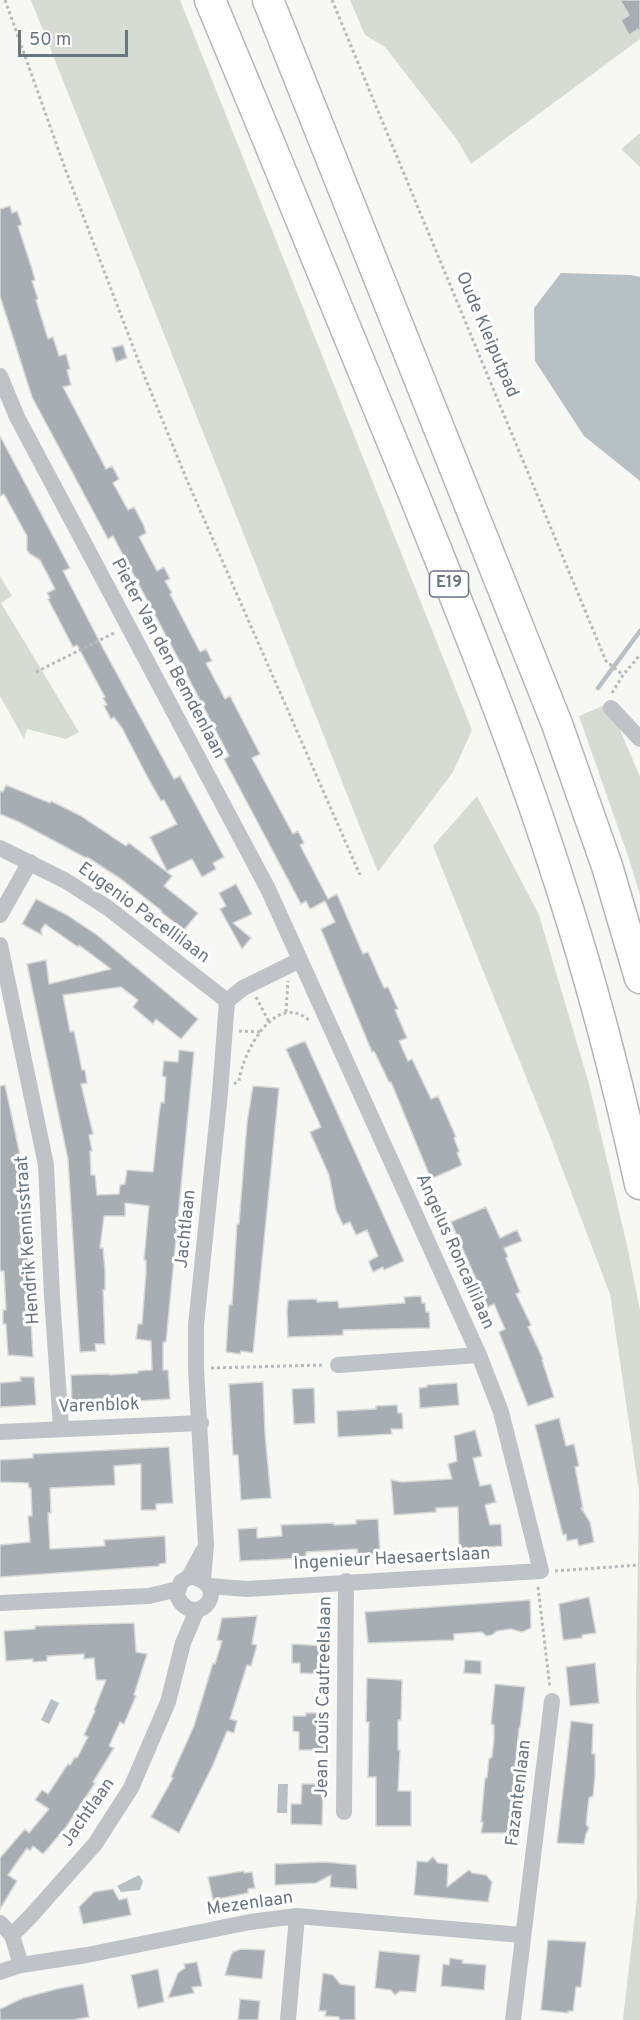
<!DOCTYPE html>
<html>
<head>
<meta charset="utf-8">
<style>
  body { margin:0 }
  #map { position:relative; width:640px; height:2020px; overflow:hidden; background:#f7f7f4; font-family:Overpass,sans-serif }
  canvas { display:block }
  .scale { position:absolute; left:18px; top:30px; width:110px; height:27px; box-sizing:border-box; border:3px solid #697682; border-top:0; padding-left:8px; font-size:18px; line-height:21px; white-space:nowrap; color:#697682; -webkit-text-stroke:4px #fff; paint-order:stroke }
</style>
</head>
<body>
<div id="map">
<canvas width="640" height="2020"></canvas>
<div class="scale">50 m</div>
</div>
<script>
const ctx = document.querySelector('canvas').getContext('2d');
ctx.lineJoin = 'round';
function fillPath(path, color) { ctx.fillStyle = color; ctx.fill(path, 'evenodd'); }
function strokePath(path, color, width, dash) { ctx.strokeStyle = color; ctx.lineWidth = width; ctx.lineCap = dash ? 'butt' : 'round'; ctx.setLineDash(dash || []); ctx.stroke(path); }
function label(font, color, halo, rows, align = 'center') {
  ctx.font = font + ' Overpass,sans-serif'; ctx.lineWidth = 6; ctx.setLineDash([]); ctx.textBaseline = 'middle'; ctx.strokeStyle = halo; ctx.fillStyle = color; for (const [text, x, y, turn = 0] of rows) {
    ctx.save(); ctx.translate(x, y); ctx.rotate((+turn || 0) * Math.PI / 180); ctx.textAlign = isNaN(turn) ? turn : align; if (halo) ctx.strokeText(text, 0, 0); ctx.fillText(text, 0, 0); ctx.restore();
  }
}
fillPath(new Path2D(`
  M31,0H180L472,730L453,772L378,872Z
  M350,0H635L640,8V39L471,164L458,141L385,47L365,35Z
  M640,133V167L621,149Z
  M0,576L12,596L1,603L79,732L66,739L27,729L24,739L0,696Z
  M605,705L615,718L640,777V895L629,859L579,716Z
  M477,796L539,915L589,1084L627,1245L640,1311V2020H623L637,1897L636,1693L639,1491L610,1294L549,1134L433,846Z`), '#d6dbd4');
fillPath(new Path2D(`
  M561,273L631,275L640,277V481L584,436L535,361L534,308Z
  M51,1699L59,1703L49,1724L41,1720Z
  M278,1784H288L287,1813H277Z
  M139,1875L143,1881L140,1890L121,1892L117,1886Z`), '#b7c1c5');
strokePath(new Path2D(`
  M598,688L640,631`), '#b7c1c5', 4.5);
const building = new Path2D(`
  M620,0H640V33L638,29L629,35L621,20L629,15Z
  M10,206L12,213L17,211L22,225L18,226L32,269L35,280L32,281L38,299L36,300L48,339L53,337L59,356L66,354L70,369L67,370L71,385L63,387L106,469L112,466L119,479L113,483L128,510L134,507L144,526L146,533L139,537L157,571L164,567L170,579L165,581L172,593L170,594L200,652L206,649L212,661L206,663L207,665L225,699L230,696L260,754L252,758L293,834L298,831L304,843L300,845L328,899L337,894L363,954L368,952L384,988L388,987L398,1009L395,1010L407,1038L399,1041L408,1061L412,1059L431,1099L438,1096L456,1137L454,1138L459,1151L457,1153L462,1165L431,1179L391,1082H389L374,1051L372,1052L321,929L335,922L325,901L310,909L306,901L301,904L224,759L229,756L187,675L113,536L108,539L32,397L0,296V209Z
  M123,345L127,358L116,362L112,348Z
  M0,436L70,568L63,571L105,652L174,779L180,776L224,857L213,863L216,869L202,877L192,859L167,871L150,837L177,824L164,800L161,801L148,778L122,728L114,717L111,719L104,706L107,705L103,698L105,697L77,645L73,647L48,599L50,598L47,593L55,589L40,560L30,554L27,550V536L4,494L0,496Z
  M6,785L50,803L51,801L81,816L126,846L129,843L172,876L164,886L198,913L184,930L161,912L162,911L121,879L87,857L86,858L19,822L0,814V791L3,792Z
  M236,884L252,914L233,923L251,938L242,949L220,909L226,906L219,893Z
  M36,899L67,915L97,935L198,1019L181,1039L156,1019L153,1024L133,1007L138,1000L121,987L63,995L70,1032L74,1031L82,1070H85L87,1083L81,1084L93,1134L89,1135L92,1151H90L91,1175H95L97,1195L119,1194L120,1185L125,1184L127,1170L153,1172L159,1115L161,1102L164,1103L166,1077L162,1076L164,1061L178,1062L179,1050L194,1052L166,1342H163V1370H168L170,1399L72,1405L71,1375L109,1374V1375L138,1373V1371L152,1370L151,1341L136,1339L138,1324H142L146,1273V1260H144L149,1206L125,1203V1216H104L100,1248H103L105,1271V1290H103L105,1344H95L96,1351L80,1352L68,1159L27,964L46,960L49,984L111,969L79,945L78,947L45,924L41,930L42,935L22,924Z
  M305,1041L404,1261L384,1270L383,1267L373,1272L370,1265L369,1261L378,1256L367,1230L356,1235L350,1222L343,1225L336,1210L329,1175L310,1132L321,1127L286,1049Z
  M5,1085L22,1165L33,1357L8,1355L6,1324H3V1310H6L4,1271H0V1086Z
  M253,1086L279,1088L253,1353L241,1351L240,1354L226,1352L229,1305H232L237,1224H239L247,1123Z
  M486,1207L500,1238L517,1230L522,1241L504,1248L508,1257L506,1258L520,1292L516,1294L531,1325L528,1327L543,1359L542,1360L554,1397L528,1406L499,1332L505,1329L494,1304L488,1307L451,1222Z
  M421,1296L422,1303H425L426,1312H429L430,1328L343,1330V1335L288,1337L287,1312L288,1300L317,1299V1302L338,1301L339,1308L405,1303L404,1297Z
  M20,1377H34L36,1405L0,1407V1383L21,1381Z
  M263,1382L265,1434L271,1498L241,1500L238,1455H233L229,1384Z
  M457,1383L459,1405L420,1408L419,1388L427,1387V1385Z
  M314,1388L315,1423L294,1424L292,1389Z
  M397,1405L398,1413H402L403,1429H391L392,1434L338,1437L337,1411L376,1409V1406Z
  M559,1418L566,1446L574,1444L579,1466L575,1467L583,1508H581L590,1522L594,1542L579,1546L577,1539L567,1541L566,1534L563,1535L535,1425Z
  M475,1430L482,1456L473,1458L480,1486L491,1484L496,1502L485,1505L490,1525L501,1524L502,1546L459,1549L458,1507L436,1508V1512L394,1515L391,1480L402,1482L452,1479L448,1464L457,1461L454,1436Z
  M169,1447L173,1503L156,1504V1510H141V1464L114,1466L115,1485L50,1488L51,1513H48L50,1549L105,1546L104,1540L165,1536L166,1563L159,1564V1566L0,1577V1545L30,1542L28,1516H32L31,1488H29L28,1483L0,1482V1460L33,1458V1454Z
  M378,1519L380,1554L358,1555L357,1549L306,1552V1558L240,1561L238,1529L257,1528V1538L282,1536L281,1525L334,1523V1525L356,1524V1520Z
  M589,1597L596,1633L582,1635V1638L563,1640L559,1604Z
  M530,1600L531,1628L522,1632L511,1629L497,1631L492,1635L486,1636L482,1632L454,1634V1640L368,1643L365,1612Z
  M257,1616L252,1644L257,1645L251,1666L247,1665L230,1719L237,1721L234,1733L227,1731L213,1765L179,1833L151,1817L173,1778L171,1777L194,1726L213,1663L215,1664L222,1641L217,1640L222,1618Z
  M134,1623L136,1652L147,1654L134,1695L136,1696L124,1724L120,1722L109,1746L114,1748L93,1782L95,1783L66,1827L43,1854L33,1846L30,1851L27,1848L8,1875L17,1881L0,1909V1858L25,1829L29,1833L49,1809L35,1800L42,1790L48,1794L68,1764L70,1765L75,1757L77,1758L88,1737L84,1735L95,1711L94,1710L106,1680H96L94,1658L84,1659V1654L47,1656V1661L33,1662V1659L6,1661L4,1631L35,1629V1626Z
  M292,1644L325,1646L324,1674L300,1673V1663H292Z
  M465,1660L481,1661V1674L464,1673Z
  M595,1663L599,1703L570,1706L566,1667Z
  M367,1678L402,1680L401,1720H398V1750H400L398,1791H411V1826H376V1777H368L369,1722H366Z
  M495,1684L525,1687L520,1728H519L509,1833H481L483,1822H481L485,1778H487L489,1759L492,1757L494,1740V1725L491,1724Z
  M306,1713H326L325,1750H299V1732L293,1731V1716H306Z
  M571,1721L593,1724L592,1754H595V1776L593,1796L589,1798L586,1824L589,1828L586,1834L584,1844L557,1843Z
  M302,1784H323L322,1825L291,1824V1804H301Z
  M433,1857L438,1863L448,1864L447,1887L469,1870L472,1873L486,1875L492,1882L488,1902L414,1895L417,1861L427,1862Z
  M325,1862L356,1865L357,1889L330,1887L331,1875L316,1883L275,1885V1864Z
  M244,1871V1873L252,1872L255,1888L248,1889V1893L213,1900L208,1877Z
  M113,1889L119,1900L127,1898L131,1915L83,1924L79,1907L94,1892Z
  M548,1940L586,1942L581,1987H576L573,2011H568V2013L541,2010Z
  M241,1949L265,1950L262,1979L225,1975L231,1955L233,1952Z
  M379,1951L420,1955L416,1992L400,1991L395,1995L391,1990L375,1988Z
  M450,1958L463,1960L462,1963L486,1965L484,1990L441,1986L443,1964L449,1965Z
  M197,1962L202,1986L192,1987L194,1993L168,1998L178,1973L185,1968L184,1964Z
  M158,1969L164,2002L138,2008L131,1975Z
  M323,1973L333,1975L340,1984L355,1986V2020H339V2017L325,2016L326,2011H319Z
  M83,1984L89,2017L73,2020H0V2009L23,1998L57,1989Z
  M240,1999L260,2001L258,2020H238Z`);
fillPath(building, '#a6adb3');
strokePath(building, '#d8d8d7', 1.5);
const motorway = new Path2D(`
  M210,0C278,164 347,328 413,492C465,621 518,751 560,884C592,982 618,1083 640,1184
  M268,0L557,724L607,866L640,978`);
strokePath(motorway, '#b2b6b9', 33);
strokePath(new Path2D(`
  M5,0L66,171L140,365L186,478L360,875
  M332,0L606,661L623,675
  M36,672L114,633
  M612,693L623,675L640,655
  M256,997L269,1022
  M286,1012L288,981
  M239,1031L261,1032
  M234,1084L239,1081C243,1052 275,990 310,1021
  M211,1368L324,1365
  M555,1571L639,1565
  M538,1587L550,1688`), '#b7babc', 3, [3, 3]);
strokePath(new Path2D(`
  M0,376L17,417L268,889L479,1355L501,1412L541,1571L247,1589L209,1586
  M611,708L640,739
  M0,848L66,881L108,908L227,1001
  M0,915L30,862
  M0,945L46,1165L52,1296L61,1428
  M338,1365L479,1355
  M0,1432L201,1423
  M189,1577C204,1577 219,1591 206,1605C195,1616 180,1607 177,1594L181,1582L189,1577L203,1551
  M203,1580L206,1545L196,1369V1325L220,1093L227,1001L243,988L300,960
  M0,1603L149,1596L178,1589
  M344,1812L346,1581
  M0,1923L12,1935
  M21,1965L87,1955L250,1922L297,1916L522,1935
  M0,1972L21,1965L12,1935L30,1917L95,1844L131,1788L168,1702L183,1643L197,1610
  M288,2020L297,1916
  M513,2020L552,1701`), '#bfc2c6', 16);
strokePath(motorway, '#fff', 30);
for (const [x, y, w] of [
  [449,584,39]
]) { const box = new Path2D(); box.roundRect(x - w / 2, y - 13, w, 26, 4.5); ctx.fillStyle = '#fff'; ctx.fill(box); strokePath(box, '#697682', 1.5); }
label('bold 16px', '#697682', null, [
  ["E19",449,584]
]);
label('18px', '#697682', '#fff', [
  ["Oude Kleiputpad",486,335,67],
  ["Pieter Van den Bemdenlaan",167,659,62],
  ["Eugenio Pacellilaan",143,914,36],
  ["Jachtlaan",187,1229,-84],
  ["Hendrik Kennisstraat",29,1240,-94],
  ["Angelus Roncallilaan",454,1252,66],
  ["Varenblok",99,1407,-2],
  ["Ingenieur Haesaertslaan",392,1560,-3],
  ["Jean Louis Cautreelslaan",325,1697,-89],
  ["Fazantenlaan",520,1793,-83],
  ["Jachtlaan",89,1813,-55],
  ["Mezenlaan",250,1905,-8]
]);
</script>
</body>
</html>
